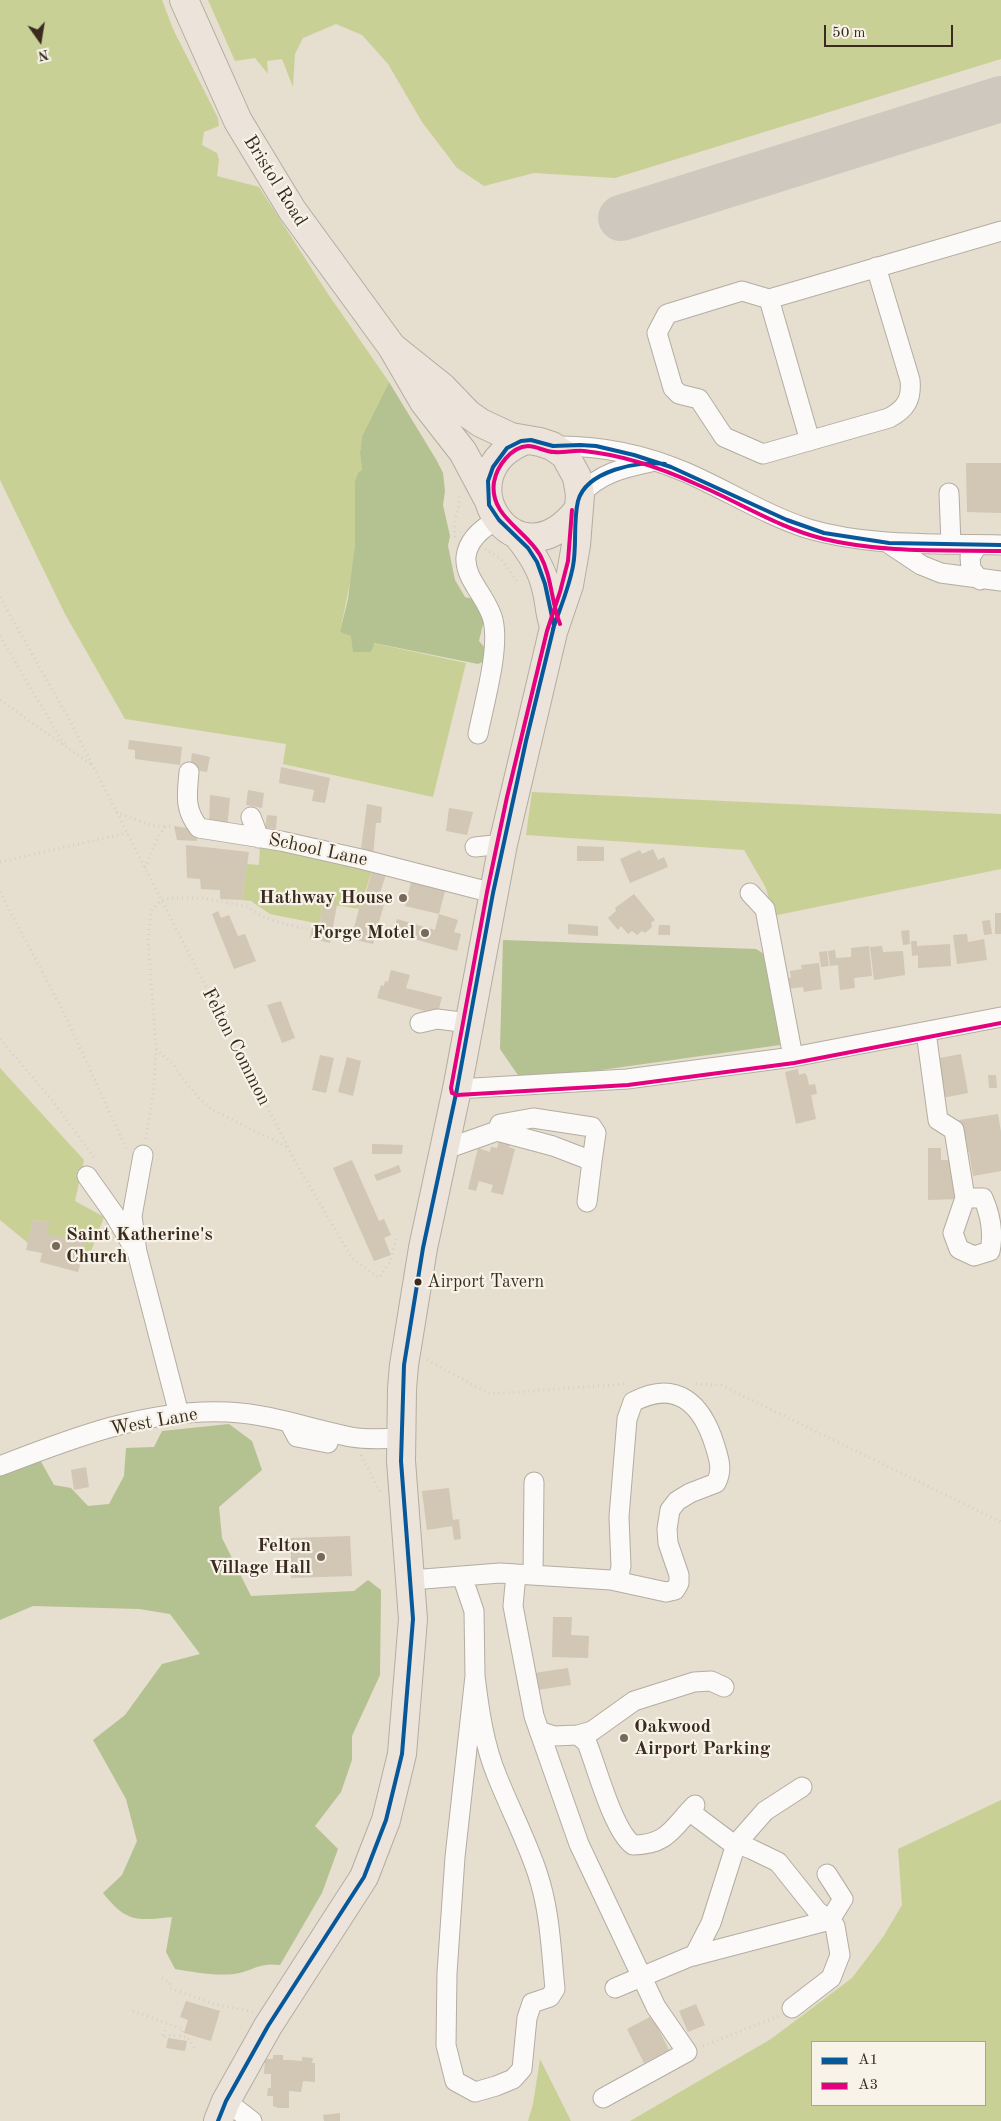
<!DOCTYPE html>
<html>
<head>
<meta charset="utf-8">
<style>
  body { margin:0 }
  #map { position:relative; width:1001px; height:2121px; overflow:hidden; background:#e6decf; font-family:"Old Standard TT",serif }
  canvas { display:block }
  .legend { position:absolute; left:811px; top:2041px; width:175px; height:65px; box-sizing:border-box; background:#f7f3e8; border:1px solid #aca397; margin:0; padding:6px 9px; list-style:none; font-size:15px; color:#3b2a1e }
  .legend li { display:flex; align-items:center; gap:10px; height:25px }
  .legend b { width:25px; border:1px solid #aca397 }
  .north { position:absolute; left:15px; top:15px; width:50px; height:50px; -webkit-text-stroke:4px #f7f3e8; paint-order:stroke; rotate:167deg; font-size:14px; font-weight:700; line-height:20px; text-align:center; color:#3b2a1e }
  .north::after { content:''; display:block; margin:auto; width:18px; height:22px; background:#3b2a1e; clip-path:polygon(50% 0,100% 100%,50% 72%,0 100%) }
  .scale { position:absolute; left:824px; top:25px; width:129px; height:22px; box-sizing:border-box; border:2px solid #3b2a1e; border-top:0; padding-left:6px; font-size:15px; line-height:18px; white-space:nowrap; color:#3b2a1e; -webkit-text-stroke:4px #f7f3e8; paint-order:stroke }
</style>
</head>
<body>
<div id="map">
<canvas width="1001" height="2121"></canvas>
<ul class="legend">
<li><b style="height:6px;background:#07589b"></b>A1</li>
<li><b style="height:6px;background:#e5007d"></b>A3</li>
</ul>
<div class="north">N</div>
<div class="scale">50 m</div>
</div>
<script>
const ctx = document.querySelector('canvas').getContext('2d');
ctx.lineJoin = 'round';
function fillPath(path, color) { ctx.fillStyle = color; ctx.fill(path, 'evenodd'); }
function strokePath(path, color, width, dash) { ctx.strokeStyle = color; ctx.lineWidth = width; ctx.lineCap = dash ? 'butt' : 'round'; ctx.setLineDash(dash || []); ctx.stroke(path); }
function label(font, color, halo, rows, align = 'center') {
  ctx.font = font + ' "Old Standard TT",serif'; ctx.lineWidth = 4.5; ctx.setLineDash([]); ctx.textBaseline = 'middle'; ctx.strokeStyle = halo; ctx.fillStyle = color; for (const [text, x, y, turn = 0] of rows) {
    ctx.save(); ctx.translate(x, y); ctx.rotate((+turn || 0) * Math.PI / 180); ctx.textAlign = isNaN(turn) ? turn : align; if (halo) ctx.strokeText(text, 0, 0); ctx.fillText(text, 0, 0); ctx.restore();
  }
}
fillPath(new Path2D(`
  M0,0H162L173,29L218,118L219,126L204,132L202,145L217,153L219,160L217,176L259,187L328,294L389,382L362,436L360,453L362,470L355,497V545L352,573L340,632L351,635L353,641L373,643L466,663L433,797L283,764L286,744L125,719L65,614L0,480Z
  M208,0H1001V59L615,178L534,173L484,186L457,168L422,122L388,64L362,35L336,24L303,38L295,54L293,87L282,59L267,61L268,74L255,58L235,61Z
  M532,792L1001,814V869L773,916L766,888L744,850L526,835Z
  M260,845L374,866L359,909L322,903L320,924L270,914L251,901L242,900L247,864L259,865Z
  M0,1068L84,1160L75,1201L104,1217L90,1254L47,1234L49,1222L33,1220L28,1243L0,1220Z
  M1001,1800V2121H630L771,2039L852,1978L883,1937L902,1905L898,1849ZM812,2042H985V2105H812Z
  M540,2059L571,2121H528L533,2104Z`), '#c9d096');
fillPath(new Path2D(`
  M389,382L437,461L443,473L445,491L443,505L450,536L448,546L455,580L465,597L473,599L485,616L479,641L486,649L485,661L478,664L374,643L373,648L370,652H353L351,636L340,632L348,599L355,545V482L358,473L362,470L360,453L362,436Z
  M503,940L756,949L769,957L780,1045L522,1081L500,1049Z
  M229,1424L252,1441L262,1470L219,1507L222,1538L251,1596L354,1591L368,1580L381,1590L380,1675L352,1736V1760L341,1792L315,1826L338,1849L322,1893L280,1965C259,1962 253,1971 234,1974C214,1976 194,1972 175,1969L166,1952L172,1917C136,1921 126,1922 103,1893L122,1875L137,1841L126,1799L93,1740L125,1715L162,1664L200,1654L170,1614L139,1609L33,1606L0,1620V1476L39,1458L54,1485L71,1488L88,1506L109,1504L124,1476L126,1448L154,1447L162,1431Z`), '#b4c190');
strokePath(new Path2D(`
  M621,218L1001,99`), '#cec8bf', 46);
fillPath(new Path2D(`
  M966,463H1001V513L967,512Z
  M129,740L182,747L180,765L135,759V750L128,749Z
  M192,753L210,757L207,772L190,769Z
  M281,767L330,778L325,803L312,801L314,790L279,783Z
  M248,790L264,793L262,808L246,805Z
  M210,795L230,798L227,829L209,827Z
  M367,804L382,807L381,823H376L373,856H360Z
  M449,808L473,812L467,835L446,831Z
  M267,815L277,816L276,829L265,828Z
  M174,826L198,830L197,841L177,840Z
  M186,845L249,852L242,900L220,899V890L201,889L200,879L187,878Z
  M577,846L604,847V861H577Z
  M653,849L658,860L664,857L668,867L630,883L620,859L640,850L642,854Z
  M374,866L387,871L379,896L366,892Z
  M411,882L445,891L439,914L405,906Z
  M634,894L655,920L651,923L652,927L645,933L642,931L637,935L632,931L628,934L621,926L618,930L608,918L616,911L615,908Z
  M362,898L384,904L373,944L351,939Z
  M322,903L337,905L330,943L310,938L313,922L320,924Z
  M218,911L221,918L229,915L238,936L245,934L256,961L234,969L212,914Z
  M995,913H1001V934H995Z
  M439,914L458,920L454,932L461,934L457,951L393,933L397,919L435,930Z
  M990,920L992,934L984,935L982,921Z
  M568,924L598,926V936L568,934Z
  M659,925H670V935H658Z
  M909,930L910,944L903,945L901,931Z
  M967,934L968,942L984,939L987,960L957,964L953,935Z
  M911,941H917V946L950,944L951,966L918,968V955L912,956Z
  M869,946L872,976L854,978L855,988L840,990L838,965L830,966L828,951L835,950L836,958L851,957V948Z
  M882,946L883,952L903,951L905,975L874,980L870,947Z
  M827,951L829,966L821,967L819,952Z
  M819,963L822,989L804,992L803,987L787,989L786,978H791L790,971L802,969L801,965Z
  M391,970L410,975L406,988L442,997L438,1012L428,1010L425,1011L377,998L381,985L384,986L385,981L388,982Z
  M281,1001L295,1038L282,1043L267,1005Z
  M961,1054L968,1093L942,1098L935,1059Z
  M320,1055L334,1058L326,1093L312,1090Z
  M347,1057L361,1061L353,1096L338,1092Z
  M798,1069L799,1075L805,1073L807,1076L809,1085L815,1084L817,1094L811,1095L816,1119L796,1124L785,1072Z
  M988,1075H996L997,1088H989Z
  M998,1114L1001,1132V1171L973,1176L969,1152H965L959,1120Z
  M499,1141L510,1144L509,1147L515,1149L503,1195L491,1192L493,1185L479,1181L476,1191L468,1189L478,1148L490,1152L491,1147L497,1148Z
  M372,1144L403,1145L402,1154H372Z
  M928,1148H941V1160H957V1199L928,1200Z
  M352,1160L379,1221L384,1219L391,1235L384,1238L391,1255L374,1261L333,1168Z
  M399,1165L401,1172L377,1181L374,1175Z
  M33,1220L50,1222L47,1234L86,1242L78,1272L40,1262L42,1253L26,1250Z
  M86,1467L89,1487L74,1490L71,1470Z
  M449,1488L453,1520L459,1519L461,1539L454,1540L452,1526L427,1530L422,1491Z
  M350,1536L352,1576L291,1578V1538Z
  M553,1617H572L571,1635L589,1636L588,1658L552,1657Z
  M568,1668L571,1685L531,1691L528,1674Z
  M186,2001L220,2011L211,2041L184,2033L188,2020L180,2017Z
  M696,2004L705,2025L688,2032L679,2011Z
  M652,2016L669,2050L644,2063L627,2029Z
  M168,2038L187,2041L185,2051L166,2048Z
  M273,2055H283V2060H290L302,2061V2057L313,2058L312,2063H315V2082L303,2081L301,2092L289,2091V2108H279L273,2106V2096H267L268,2088H271V2074H264L265,2059H273Z
  M340,2113V2121H324L323,2115Z`), '#d2c6b4');
const minor = new Path2D(`
  M876,267L910,380C912,399 906,409 889,418L763,454L724,437L699,399L679,394L673,388L657,333L667,314L742,291L769,299L1001,231
  M769,299L810,441
  M552,446C597,445 643,454 685,472C727,490 765,515 809,529C871,547 937,543 1001,545
  M949,493L951,544
  M580,495C600,473 623,468 651,462
  M888,543L921,565L941,573L1001,581
  M978,545L970,557L971,569L980,580
  M478,734C484,703 500,649 493,620C488,598 464,579 466,557C468,539 484,527 497,520
  M189,772C187,795 184,809 199,828L281,841L361,859L493,893
  M251,817L259,838
  M475,847L503,844
  M750,893L765,909L793,1057
  M420,1023L437,1019L469,1023
  M926,1032L938,1120L954,1130L965,1198H983C991,1216 994,1232 990,1251L974,1256L959,1249L953,1233L965,1198
  M457,1089L627,1079L793,1057L1001,1017
  M497,1131L500,1124L533,1118L592,1127L596,1133L592,1161
  M443,1150L497,1131L553,1146L592,1161L587,1202
  M143,1155L132,1216L137,1252L179,1414
  M87,1176L114,1214L132,1245
  M289,1422L297,1437L328,1443
  M0,1466C72,1438 150,1408 228,1412C271,1414 310,1429 351,1437C368,1440 385,1439 401,1438
  M516,1574L513,1606L534,1716L579,1844L656,2007L687,2052L603,2098
  M533,1575L534,1482
  M462,1576L474,1611L475,1676L455,1857L447,1973L446,2045L455,2081L475,2092L496,2086L513,2079L522,2069L527,2018L532,2003L550,1997L555,1989C551,1949 550,1910 537,1872C526,1839 510,1809 497,1776C484,1745 479,1709 475,1676
  M411,1580L500,1573L611,1580L666,1592L675,1590L679,1583V1575L668,1543L667,1529L670,1510L677,1501L690,1493L716,1483C723,1470 719,1459 715,1446C702,1403 676,1379 633,1402L627,1419L619,1517L621,1566L618,1581
  M539,1731L554,1736L578,1735L587,1743C597,1768 613,1830 633,1845C668,1845 673,1827 695,1805
  M578,1735L592,1731L634,1701L694,1682L711,1681L724,1687
  M689,1811L729,1841L751,1849L778,1862L818,1912L830,1920L835,1926L840,1955L831,1978L792,2008
  M694,1956L711,1923L736,1844L765,1811L802,1787
  M615,1988L689,1957L830,1920L843,1899L827,1874
  M226,2101L252,2121`);
const highway = new Path2D(`
  M184,0L238,121L292,210L392,347L424,402L463,452L488,499
  M526,440C440,473 516,590 578,510
  M519,537C531,552 542,569 546,588C550,602 549,612 554,626
  M218,2121L226,2101L268,2026L364,1877L386,1820L402,1754L413,1619L401,1461L402,1389L404,1365L423,1248L457,1089L503,844L553,632L569,585L576,545L580,495L577,477L565,455L552,446L540,442L511,437L481,423L468,414L442,387L392,347`);
strokePath(minor, '#b3ada2', 21);
strokePath(highway, '#b3ada2', 30);
strokePath(new Path2D(`
  M455,537C452,522 461,509 459,494
  M485,549L501,559L517,581L520,579
  M0,597L69,719L296,1163L352,1258L379,1278L390,1262L396,1239
  M0,636L65,746
  M0,700L92,765
  M116,812L150,825L165,827
  M0,862L127,833
  M145,868L158,837L165,827L174,826
  M0,892L63,1011L127,1150
  M0,1039L52,1100L95,1159
  M156,1049L174,1065L183,1079L199,1098L211,1109L287,1147
  M146,1139L154,1087L156,1049L148,940L151,911L160,901L173,898H204L248,907L262,916L281,923L311,930
  M82,1255L121,1260
  M427,1360L490,1394L627,1384
  M696,1384L721,1385L1001,1522
  M361,1455L380,1492
  M162,1978L170,1983V1988L214,2004L254,2012
  M133,2011L183,2029L181,2036
  M165,2030L162,2037L171,2035L187,2037L195,2049
  M703,2046L779,2016`), '#d3d0cc', 3, [1, 4]);
strokePath(minor, '#fbfaf8', 19);
strokePath(highway, '#ece4db', 28);
strokePath(new Path2D(`
  M553,629C560,608 569,588 573,566C577,545 573,522 578,501C586,471 639,460 665,464
  M218,2121L226,2101L268,2026L364,1877L386,1820L402,1754L413,1619L401,1461L404,1365L423,1248L457,1089L493,893L526,741L554,626L545,584L537,562L528,548L499,520L489,505L488,481L493,467L507,448L521,441L531,440L553,446L580,445L596,446L634,455L671,467L787,520L824,533L889,543L1001,545`), '#07589b', 4);
strokePath(new Path2D(`
  M572,510L568,561L560,592L547,631L507,797L487,892L451,1088L452,1093L457,1095L628,1085L794,1063L1001,1023
  M560,624C551,601 552,577 540,555C525,529 489,516 494,482C497,466 511,447 528,446C537,446 545,452 554,452C564,453 574,450 584,451C623,455 661,468 696,484C739,502 779,528 824,539C882,553 942,550 1001,551`), '#e5007d', 4);
for (const [x, y, r, color] of [
  [403,898,5,"#77695c"],
  [425,933,5,"#77695c"],
  [56,1246,5,"#77695c"],
  [418,1282,4.5,"#3b2a1e"],
  [321,1557,5,"#77695c"],
  [624,1738,5,"#77695c"]
]) { const dot = new Path2D(); dot.arc(x, y, r, 0, 2 * Math.PI); ctx.fillStyle = color; ctx.fill(dot); strokePath(dot, '#f7f3e8', 2); }
label('18px', '#3b2a1e', '#f7f3e8', [
  ["Airport Tavern",427,1282]
], 'left');
label('19px', '#3b2a1e', '#f7f3e8', [
  ["Bristol Road",275,181,58],
  ["School Lane",318,850,12],
  ["Felton Common",236,1047,63],
  ["West Lane",154,1422,-10]
]);
label('bold 19px', '#3b2a1e', '#f7f3e8', [
  ["Hathway House",393,898],
  ["Forge Motel",415,933],
  ["Saint Katherine's",66,1235,"left"],
  ["Church",66,1257,"left"],
  ["Felton",311,1546],
  ["Village Hall",311,1568],
  ["Oakwood",634,1727,"left"],
  ["Airport Parking",634,1749,"left"]
], 'right');
</script>
</body>
</html>
